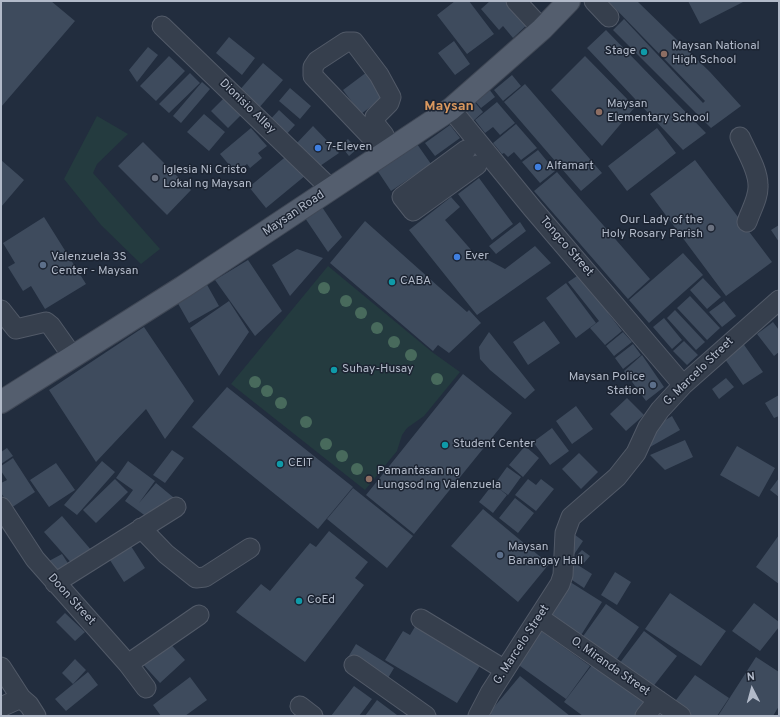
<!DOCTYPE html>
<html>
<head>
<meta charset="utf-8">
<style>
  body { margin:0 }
  #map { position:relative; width:780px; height:717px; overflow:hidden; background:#222d3e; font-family:Overpass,sans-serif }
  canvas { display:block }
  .frame { position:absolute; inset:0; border:2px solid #b2bac9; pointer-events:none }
  .north { position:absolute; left:732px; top:669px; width:40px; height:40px; -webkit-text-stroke:3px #1c2432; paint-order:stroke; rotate:354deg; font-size:11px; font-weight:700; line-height:16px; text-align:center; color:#b2bac9 }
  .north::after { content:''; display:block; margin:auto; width:14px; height:18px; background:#b2bac9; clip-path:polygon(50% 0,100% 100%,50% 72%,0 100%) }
</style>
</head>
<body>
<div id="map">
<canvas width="780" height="717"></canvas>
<div class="frame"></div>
<div class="north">N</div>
</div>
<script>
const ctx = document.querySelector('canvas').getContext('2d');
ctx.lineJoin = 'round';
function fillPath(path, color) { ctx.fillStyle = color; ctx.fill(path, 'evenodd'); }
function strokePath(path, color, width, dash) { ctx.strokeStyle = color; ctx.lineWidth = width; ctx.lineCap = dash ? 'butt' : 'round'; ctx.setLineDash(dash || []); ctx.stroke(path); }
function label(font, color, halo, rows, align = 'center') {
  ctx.font = font + ' Overpass,sans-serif'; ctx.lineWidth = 3; ctx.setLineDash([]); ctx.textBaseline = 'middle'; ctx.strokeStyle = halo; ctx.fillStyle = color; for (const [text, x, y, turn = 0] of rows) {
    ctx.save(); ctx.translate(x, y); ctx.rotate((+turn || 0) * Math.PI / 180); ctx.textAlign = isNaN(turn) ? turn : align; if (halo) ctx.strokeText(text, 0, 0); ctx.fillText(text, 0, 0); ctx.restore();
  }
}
fillPath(new Path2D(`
  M97,116L128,134L97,164L93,173L160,249L141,264L101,225L64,179Z
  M328,266L432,352L460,372L424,416L407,428L402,435L397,451L365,490L231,384Z`), '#243b3f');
fillPath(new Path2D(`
  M1,1H51L75,21L1,107Z
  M455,1H469L494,34L467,54L437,15Z
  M490,1H510L529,23L513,38L503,26L499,30L481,9Z
  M608,1H637L710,72L741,106L711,128L613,30L624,19L703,103L705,101Z
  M688,1H745L700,24Z
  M606,30L706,133L683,150L587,48Z
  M229,37L255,58L242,75L216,53Z
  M454,41L470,64L455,75L438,53Z
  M148,47L158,55L137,82L129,70Z
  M169,56L185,71L156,101L140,86Z
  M585,56L635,107L602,146L551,90Z
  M263,63L283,80L258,109L238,92Z
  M367,72L385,96L361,114L343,90Z
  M190,73L200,83L169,113L159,104Z
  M512,75L521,86L503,101L494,90Z
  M202,82L210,89L181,123L173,116Z
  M525,84L602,173L581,191L504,102Z
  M290,88L311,106L300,119L279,101Z
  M489,89L495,97L481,108L475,101Z
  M224,98L241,115L228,128L211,111Z
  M472,99L483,112L472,122L461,109Z
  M497,102L515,123L500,135L493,127L485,133L475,120Z
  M279,110L295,125L283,138L267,123Z
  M204,114L225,132L209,151L187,132Z
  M516,124L537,148L521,160L514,152L508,157L504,153L502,154L493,143Z
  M450,125L460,138L435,156L425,143Z
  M313,126L339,153L320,166L296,144Z
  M251,128L267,146L258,153L262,158L250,168L247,164L236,173L220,154Z
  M657,128L676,153L627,191L608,166Z
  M348,139L357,149L349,156L340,145Z
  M143,142L191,190L167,215L118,166Z
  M417,144L431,164L391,191L377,170Z
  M538,150L555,171L540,183L522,162Z
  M289,154L306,175L266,208L249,187Z
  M1,160L24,180L1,207Z
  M695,160L772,262L726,296L650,194Z
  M557,172L650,279L628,299L534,191Z
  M479,178L513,224L492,240L458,194Z
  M451,197L460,207L445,220L473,252L505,269L535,246L551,263L477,315L409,230Z
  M322,207L342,237L328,252L305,218Z
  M44,217L86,284L45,309L31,286L23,291L8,267L15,263L3,243Z
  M365,221L467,312L469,310L481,323L449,353L438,345L433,351L330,263Z
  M520,222L526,231L496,254L489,246Z
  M779,225V242L771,230Z
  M297,249L323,258L290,296L272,265Z
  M683,253L703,275L649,323L629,300Z
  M248,260L282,311L255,336L215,280Z
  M583,272L615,308L608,313L622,331L605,345L590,328L599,321L568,282Z
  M703,278L721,297L707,309L690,290Z
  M206,283L219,306L189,323L176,300Z
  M566,283L596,323L576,338L546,298Z
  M690,296L720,328L707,340L677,308Z
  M229,301L249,332L219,376L190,328Z
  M724,301L736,316L722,327L709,312Z
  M675,310L705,342L696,350L667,318Z
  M664,318L682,340L672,349L653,327Z
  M544,321L560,343L528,365L513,342Z
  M773,322L779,330V352L774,356L757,334Z
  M144,327L194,401L165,439L146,409L96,462L49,390Z
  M489,332L535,390L525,399L490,370L480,359L479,347Z
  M623,332L632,342L614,356L606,346Z
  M740,339L763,372L743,385L720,352Z
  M684,341L698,355L687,365L673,351Z
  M633,344L641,355L623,369L615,358Z
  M642,355L664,387L646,401L624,371Z
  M463,374L512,413L414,534L366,495Z
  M726,378L734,387L719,399L712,389Z
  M227,387L353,487L318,529L192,427Z
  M779,395V416L774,418L765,403Z
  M627,398L644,415L626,431L610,414Z
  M576,406L593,429L572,444L556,421Z
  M672,416L680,430L650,447L648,437L652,428Z
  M552,428L569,451L550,465L533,442Z
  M685,440L693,457L665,470L650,455Z
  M525,446L539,458L523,477L509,465Z
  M737,446L775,468L759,497L720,475Z
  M7,448L13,456L1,464V452Z
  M172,450L184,458L165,483L153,475Z
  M579,453L598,472L581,489L562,469Z
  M13,458L35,492L11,508L1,493V483L7,480L1,471V466Z
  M102,461L115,472L77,515L64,505Z
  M128,461L155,481L139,503L156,483L179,502L147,517L125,501L133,490L116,478Z
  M56,463L75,490L49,507L30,480Z
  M507,467L521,477L508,495L494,485Z
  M779,478V497L770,490Z
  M115,479L128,492L96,523L83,510Z
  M528,479L536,485L541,479L554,489L536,511L515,495Z
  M493,484L507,495L493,513L479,502Z
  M353,488L413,536L387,568L327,519Z
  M515,498L534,513L518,533L499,518Z
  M483,509L549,564L518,602L451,546Z
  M62,516L92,551L74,566L44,532Z
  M329,531L368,562L355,578L364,585L305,662L236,612L261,584L270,591L310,543L316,547Z
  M570,531L583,541L573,556Z
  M779,535V584L756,567Z
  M129,543L145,568L124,582L108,557Z
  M582,550L590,556L584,563L576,556Z
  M62,554L69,565L57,573L49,561Z
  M570,560L592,574L584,588L566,576Z
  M615,572L631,582L617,605L601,595Z
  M567,580L602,602L578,640L543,618Z
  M670,593L726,631L701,666L645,629Z
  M754,603L779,622V627L760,651L732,631Z
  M606,604L639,627L613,665L579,642Z
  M65,613L85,632L75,641L56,622Z
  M416,625L481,664L457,703L385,660L403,631L410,635Z
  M537,628L590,666L566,699L513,661Z
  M644,631L677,656L652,688L619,664Z
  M166,639L185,660L160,683L141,662Z
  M356,644L394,668L385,683L347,659Z
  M756,657L779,672V706L773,716H718Z
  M75,659L86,670L73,684L62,673Z
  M592,665L645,703L635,716H583L564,702Z
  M88,672L98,685L66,711L55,699Z
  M695,675L729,698L717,716H689L673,704Z
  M520,676L570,716H493L489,713Z
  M190,677L207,700L185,716H161L153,705Z
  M354,686L372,699L359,716H331Z
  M377,700L397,715L396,716H365Z`), '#3e4b5d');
const minor = new Path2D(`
  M516,1L542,29
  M594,1L609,17
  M162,26L331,189
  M451,109L532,208L683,385
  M740,137C746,151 758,169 758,185C759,197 751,210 747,222
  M375,141L313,76V67L317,61L346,42H354L379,75L391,97L389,103L375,117L376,125L384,135
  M466,150L402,197L413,211L477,165
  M1,310L16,329L46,322L51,326L73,357
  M1,507L35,559L128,664L146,688
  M141,528L166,554L196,578L205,577L250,548
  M55,583L176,507
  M540,618L681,716
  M421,619L505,670
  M128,664L199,615
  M354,665L426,716
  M1,667L21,698
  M300,706L313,716
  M1,707L21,698L29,705L36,716
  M478,716L490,693L560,584L563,575L565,533L571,517L617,477L636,453L648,427L660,410L683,385L779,300
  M645,716L658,700`);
const major = new Path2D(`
  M1,402L183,287L451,109L542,29L569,1`);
strokePath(minor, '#525a68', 21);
strokePath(major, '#404856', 24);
strokePath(minor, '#363f4d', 19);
strokePath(major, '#545e6e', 22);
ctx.fillStyle = '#486a5c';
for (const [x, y] of [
  [324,288],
  [346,301],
  [361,313],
  [377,328],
  [394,342],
  [411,355],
  [437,379],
  [255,382],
  [267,391],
  [281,403],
  [306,422],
  [326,444],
  [342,456],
  [357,469]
]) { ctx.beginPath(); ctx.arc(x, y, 6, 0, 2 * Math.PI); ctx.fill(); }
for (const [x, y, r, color] of [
  [644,52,4,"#0f9aa8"],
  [664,54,4,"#8d6e63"],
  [599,112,4,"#8d6e63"],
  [318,148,4,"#3f7fe0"],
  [538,167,4,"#3f7fe0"],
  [155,178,4,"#6b7280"],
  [711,228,4,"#6b7280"],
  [457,257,4,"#3f7fe0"],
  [43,265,4,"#5c6f8a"],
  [392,282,4,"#0f9aa8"],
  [334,370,4,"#0f9aa8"],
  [653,385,4,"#5c6f8a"],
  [445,445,4,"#0f9aa8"],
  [280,464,4,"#0f9aa8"],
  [369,479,4,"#8d6e63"],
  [500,555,4,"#5c6f8a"],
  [299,601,4,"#0f9aa8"]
]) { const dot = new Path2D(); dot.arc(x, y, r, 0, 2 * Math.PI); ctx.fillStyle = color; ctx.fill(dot); strokePath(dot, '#1c2432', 1.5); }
label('12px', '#b2bac9', '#1c2432', [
  ["Maysan National",672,47],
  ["High School",672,61],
  ["Stage",636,52,"right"],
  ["Maysan",607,105],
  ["Elementary School",607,119],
  ["7-Eleven",326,148],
  ["Alfamart",546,167],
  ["Iglesia Ni Cristo",163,171],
  ["Lokal ng Maysan",163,185],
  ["Our Lady of the",703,221,"right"],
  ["Holy Rosary Parish",703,235,"right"],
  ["Ever",465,257],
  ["Valenzuela 3S",51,258],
  ["Center - Maysan",51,272],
  ["CABA",400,282],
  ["Suhay-Husay",342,370],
  ["Maysan Police",645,378,"right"],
  ["Station",645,392,"right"],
  ["Student Center",453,445],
  ["CEIT",288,464],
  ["Pamantasan ng",377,472],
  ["Lungsod ng Valenzuela",377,486],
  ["Maysan",508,548],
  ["Barangay Hall",508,562],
  ["CoEd",307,601]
], 'left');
label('12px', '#b2bac9', '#1c2432', [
  ["Dionisio Alley",247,107,44],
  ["Maysan Road",294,214,-34],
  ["Tongco Street",566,247,49],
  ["G. Marcelo Street",699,372,-44],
  ["Doon Street",71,600,48],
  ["G. Marcelo Street",522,645,-57],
  ["O. Miranda Street",610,667,35]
]);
label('bold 14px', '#d8975e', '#1c2432', [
  ["Maysan",449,107]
]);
</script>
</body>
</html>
